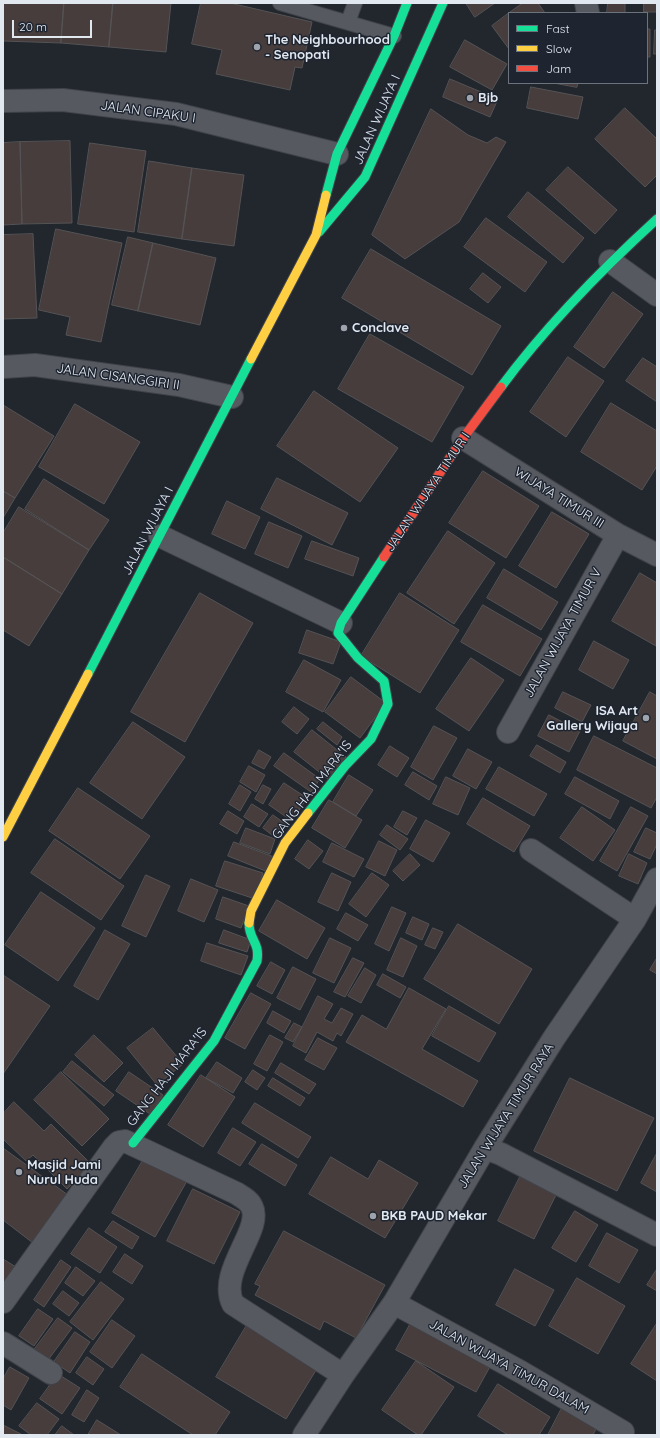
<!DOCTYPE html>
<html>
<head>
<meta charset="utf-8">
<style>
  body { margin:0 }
  #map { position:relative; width:660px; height:1438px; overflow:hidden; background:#22262d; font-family:Quicksand,sans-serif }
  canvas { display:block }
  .frame { position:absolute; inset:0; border:4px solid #e2e8f0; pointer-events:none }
  .legend { position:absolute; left:508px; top:12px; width:140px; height:72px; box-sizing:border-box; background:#1e2531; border:1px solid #6c737d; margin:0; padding:5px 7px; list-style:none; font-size:12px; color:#e2e8f0 }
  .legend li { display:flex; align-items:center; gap:8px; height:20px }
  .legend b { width:20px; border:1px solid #6c737d }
  .scale { position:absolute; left:12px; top:20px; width:80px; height:18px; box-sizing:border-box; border:2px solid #e2e8f0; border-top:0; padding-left:5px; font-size:12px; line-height:14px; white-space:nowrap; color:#e2e8f0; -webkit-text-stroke:3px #1e2531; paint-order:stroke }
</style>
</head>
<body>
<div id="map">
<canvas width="660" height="1438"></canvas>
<div class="frame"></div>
<ul class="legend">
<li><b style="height:5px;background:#16e098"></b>Fast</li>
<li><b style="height:5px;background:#ffcf43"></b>Slow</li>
<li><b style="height:5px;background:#f24e42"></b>Jam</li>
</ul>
<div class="scale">20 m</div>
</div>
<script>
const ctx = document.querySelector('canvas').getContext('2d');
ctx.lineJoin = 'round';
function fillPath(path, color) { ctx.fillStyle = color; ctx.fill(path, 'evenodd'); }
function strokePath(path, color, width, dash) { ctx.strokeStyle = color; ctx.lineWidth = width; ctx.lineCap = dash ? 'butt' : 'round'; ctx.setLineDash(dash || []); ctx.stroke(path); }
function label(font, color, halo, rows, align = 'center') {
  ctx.font = font + ' Quicksand,sans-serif'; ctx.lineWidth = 3; ctx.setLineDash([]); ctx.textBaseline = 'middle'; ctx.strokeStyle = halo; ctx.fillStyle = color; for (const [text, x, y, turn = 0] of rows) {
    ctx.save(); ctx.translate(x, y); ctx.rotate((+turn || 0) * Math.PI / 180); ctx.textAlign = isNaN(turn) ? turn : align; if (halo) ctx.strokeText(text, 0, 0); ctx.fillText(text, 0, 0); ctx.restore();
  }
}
const building = new Path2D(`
  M3,3H64L61,43L3,41Z
  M64,3H113L109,47L61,43Z
  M113,3H171L166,52L109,47Z
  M201,3H230L312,22L302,68L295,67L290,90L216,74L222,50L192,44Z
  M466,3H495L475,17Z
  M523,3H538L545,13H509Z
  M608,3H625V13H607Z
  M644,3H657V12H644Z
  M509,13V49L492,26Z
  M647,29H650V57H647Z
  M655,30H657V54H654Z
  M465,40L507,64L492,90L450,67Z
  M450,79L498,99L490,117L443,97Z
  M554,83H578L577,87Z
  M531,87L583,97L578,119L527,108Z
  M625,108L657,139V175L645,187L595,139Z
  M431,109L468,135L487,143L496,137L506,142L459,222L405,259L372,235Z
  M70,141L72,223L22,224L20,142Z
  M20,142L22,224L3,225V143Z
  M90,143L146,151L134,232L78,224Z
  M149,161L192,168L182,239L138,232Z
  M568,167L617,210L595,234L546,190Z
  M192,168L244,175L234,246L182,239Z
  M528,192L584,238L563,263L508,217Z
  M486,218L547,262L525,292L464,247Z
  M56,229L122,243L101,342L66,335L70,317L39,310Z
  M33,234L37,318L3,319V235Z
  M128,237L153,243L138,311L112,305Z
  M153,243L216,258L200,325L138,311Z
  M371,249L501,326L472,375L342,298Z
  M483,273L501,287L488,303L470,289Z
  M613,292L643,314L604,368L574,347Z
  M370,334L464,387L432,442L338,389Z
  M568,357L604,381L566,437L530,412Z
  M643,358L657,367V402L626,381Z
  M314,391L398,448L360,502L277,446Z
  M611,403L657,431V466L642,490L581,452Z
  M75,404L140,442L104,504L39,467Z
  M3,405L54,436L15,498L3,491Z
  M483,471L539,506L506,558L449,523Z
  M277,478L348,513L332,545L261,509Z
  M44,479L109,520L89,550L25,509Z
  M3,491L15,498L3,518Z
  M227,501L260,517L245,549L212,534Z
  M19,507L89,550L62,594L3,557V533Z
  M552,512L589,534L556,588L519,566Z
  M269,522L302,536L288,568L255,554Z
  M448,531L495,563L454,624L407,593Z
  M312,541L359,558L353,576L305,559Z
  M3,557L62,594L29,646L3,630Z
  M504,569L558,602L541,630L487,598Z
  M640,573L657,583L656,646L612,621Z
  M200,593L253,623L185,742L131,712Z
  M400,593L459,630L420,693L361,656Z
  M483,605L542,639L520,676L461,642Z
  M307,630L341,642L333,664L299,653Z
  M594,641L629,660L613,689L579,670Z
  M471,658L504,680L469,731L436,709Z
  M304,660L341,680L323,712L286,692Z
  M351,677L386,703L360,738L325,712Z
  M563,692L591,705L582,722L555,708Z
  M650,692L657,696V759L623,741Z
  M294,707L309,719L297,734L282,722Z
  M549,715L580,731L569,752L538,736Z
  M133,722L185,757L142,819L90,783Z
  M323,722L342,737L337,745L317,729Z
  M434,726L457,738L433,780L411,767Z
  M312,730L346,757L328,779L294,752Z
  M594,736L657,768V797L651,808L577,770Z
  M537,745L566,762L560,773L530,756Z
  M390,746L409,758L397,777L378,765Z
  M468,749L492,762L476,789L453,776Z
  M259,750L271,757L264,769L252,763Z
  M284,753L320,779L311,792L274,766Z
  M249,766L265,775L256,792L240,782Z
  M499,767L547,794L534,816L486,789Z
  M413,772L437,786L429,800L405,785Z
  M349,775L373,790L356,816L333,802Z
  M446,777L470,788L458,815L433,804Z
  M575,777L619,801L610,819L565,794Z
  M284,783L307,798L292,821L269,805Z
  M240,785L251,792L240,811L229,804Z
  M263,785L271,789L263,804L255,799Z
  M78,788L150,836L120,879L49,831Z
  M483,798L530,826L514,852L467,824Z
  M329,800L362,820L345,848L312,828Z
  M252,804L268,814L259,827L244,817Z
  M582,807L615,830L593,861L560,838Z
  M631,807L648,816L617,871L600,861Z
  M228,811L244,821L237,834L220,824Z
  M403,811L417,818L407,835L394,827Z
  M273,815L287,825L277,839L263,828Z
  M426,820L450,833L433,862L410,849Z
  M387,825L408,839L400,850L380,835Z
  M246,828L275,839L270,854L240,843Z
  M646,828L657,833V844L650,859L634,852Z
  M55,839L124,886L101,920L31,873Z
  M308,840L323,851L309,869L295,859Z
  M379,841L397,850L385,876L366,867Z
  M234,842L274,857L268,872L228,856Z
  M332,843L364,859L354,877L323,862Z
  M410,854L420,865L403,881L393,871Z
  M629,854L647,863L638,884L619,876Z
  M225,861L263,873L255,899L216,886Z
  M332,873L351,882L338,911L318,902Z
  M372,873L389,885L366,917L349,904Z
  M146,875L170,886L146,937L122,926Z
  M191,879L218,890L204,922L178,911Z
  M41,892L95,928L58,981L5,945Z
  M223,897L249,906L241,928L216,919Z
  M277,900L325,928L307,959L259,931Z
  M392,907L406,913L389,951L375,944Z
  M346,913L368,925L358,941L337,929Z
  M413,917L429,924L422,940L406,933Z
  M458,924L532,969L499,1024L424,979Z
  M433,928L443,932L435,949L425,945Z
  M105,930L130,944L98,1000L74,986Z
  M224,930L251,940L247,952L219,943Z
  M330,938L351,948L334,983L313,973Z
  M401,938L417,946L403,977L387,970Z
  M207,943L248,956L241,975L201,961Z
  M353,958L364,963L345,997L334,992Z
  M657,958V974L650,970Z
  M271,962L285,970L272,994L257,986Z
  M293,967L316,979L300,1010L277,998Z
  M365,968L376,975L361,1003L348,996Z
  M383,974L406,987L400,998L377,985Z
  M3,975L50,1006L3,1074Z
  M409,988L446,1009L422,1049L478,1081L463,1107L346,1042L362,1015L386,1029Z
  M251,993L271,1004L245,1049L225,1038Z
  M318,996L333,1004L324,1019L332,1023L341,1008L353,1014L341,1036L337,1033L333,1041L317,1032L306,1053L293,1046Z
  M449,1006L496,1033L479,1062L432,1036Z
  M273,1011L291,1021L284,1033L267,1023Z
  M294,1023L302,1027L293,1042L285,1038Z
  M153,1028L183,1064L157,1085L127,1048Z
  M94,1035L123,1063L104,1082L75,1055Z
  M270,1035L283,1042L267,1071L254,1064Z
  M318,1038L337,1048L324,1070L305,1060Z
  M72,1061L114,1095L104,1106L63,1072Z
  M217,1062L242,1078L233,1093L206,1078Z
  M281,1063L316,1084L309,1094L275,1073Z
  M253,1070L265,1078L257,1090L245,1082Z
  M61,1072L109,1119L82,1146L34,1100Z
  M129,1072L163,1095L150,1114L116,1091Z
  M201,1075L235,1097L203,1147L168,1125Z
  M273,1078L305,1098L300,1106L268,1086Z
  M570,1078L654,1118L617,1191L534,1151Z
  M14,1102L44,1131L51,1124L91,1164L67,1189L33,1155L26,1161L3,1139V1114Z
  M255,1103L311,1137L298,1158L242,1123Z
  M233,1128L256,1142L240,1166L218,1153Z
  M262,1144L297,1165L285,1186L249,1164Z
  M3,1148L68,1195L33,1243L3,1220Z
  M657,1153V1192L641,1183Z
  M145,1157L187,1181L155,1237L112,1213Z
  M331,1157L368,1179L379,1160L418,1183L385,1238L309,1194Z
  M520,1177L556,1195L534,1239L498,1221Z
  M193,1189L240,1212L214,1264L167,1241Z
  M575,1211L598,1225L576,1262L552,1248Z
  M113,1221L139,1237L132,1249L105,1232Z
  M89,1228L117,1247L100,1273L71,1254Z
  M284,1231L385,1285L356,1338L324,1321L320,1330L255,1295L260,1286L255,1284Z
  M607,1233L638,1250L619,1283L589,1266Z
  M125,1254L143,1266L132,1284L113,1272Z
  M3,1259L16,1267L3,1287Z
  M61,1260L71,1267L44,1307L34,1300Z
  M76,1267L95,1281L83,1296L65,1283Z
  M515,1269L554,1290L535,1326L496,1305Z
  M657,1269V1291L647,1285Z
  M577,1278L625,1306L598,1354L549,1326Z
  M101,1282L124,1299L93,1340L70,1322Z
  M63,1291L79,1303L69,1316L53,1304Z
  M38,1309L53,1319L34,1346L19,1336Z
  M58,1318L72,1328L48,1360L34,1350Z
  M112,1320L135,1336L112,1368L90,1352Z
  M412,1321L492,1363L476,1392L396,1350Z
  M657,1323V1381L631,1364Z
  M247,1325L318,1367L286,1419L216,1377Z
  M75,1332L90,1342L70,1373L54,1362Z
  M142,1354L230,1412L215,1435H193L120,1387Z
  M87,1357L104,1369L93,1385L76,1373Z
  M416,1361L454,1387L421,1435H418L382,1410Z
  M10,1367L29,1378L11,1410L3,1405V1379Z
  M58,1374L80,1388L62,1414L40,1399Z
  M498,1384L550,1417L539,1435H508L478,1416Z
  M87,1390L99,1398L84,1422L72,1415Z
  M37,1403L59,1419L47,1435H31L19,1426Z
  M562,1408L597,1427L593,1435H548Z
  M97,1420L121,1435H88Z
  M3,1425L21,1434L20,1435H3Z
  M62,1426L74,1435H55Z`);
fillPath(building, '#473d3c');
strokePath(building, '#545355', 1);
const lane = new Path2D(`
  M280,3L394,36
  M348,22L355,3`);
const street = new Path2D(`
  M586,3L588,13
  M3,101L63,100L176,114L337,154
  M610,261L657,295
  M3,367L35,365L179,385L232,397
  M463,438L618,535L657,555
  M160,536L341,623
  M508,732L618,535
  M531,850L635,919
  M485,1148L501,1154L657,1235
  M3,1302L114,1147L119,1142L125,1141L236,1193C242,1197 249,1200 252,1207C263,1230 217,1272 233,1304L343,1375
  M394,1303L521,1372L623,1432
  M3,1343L51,1373
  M304,1435L343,1375L394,1303L485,1148L554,1038L635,919L657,879`);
const fast = new Path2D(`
  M326,195L337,154L394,36L407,3
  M319,232L365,177L443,3
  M501,387C547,325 600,271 657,219
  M88,674L251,359
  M308,813L345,766L371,739L388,704L384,681L358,658L338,633L341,623L384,557
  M133,1143L214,1041L257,961C260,941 249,941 249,923`);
const slow = new Path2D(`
  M251,359L316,235L326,195
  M3,837L88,674
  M249,923L251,911L285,843L308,813`);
const jam = new Path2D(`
  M384,557L461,441L501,387`);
strokePath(lane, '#404349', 16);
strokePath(street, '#404349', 24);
strokePath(fast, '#404349', 11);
strokePath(slow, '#404349', 11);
strokePath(jam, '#404349', 11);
strokePath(lane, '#565a60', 14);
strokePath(street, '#565a60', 22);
strokePath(fast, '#16e098', 9);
strokePath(slow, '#ffcf43', 9);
strokePath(jam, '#f24e42', 9);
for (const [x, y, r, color] of [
  [257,47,4,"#9fa4ac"],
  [470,98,4,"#9fa4ac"],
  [344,328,4,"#9fa4ac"],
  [646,718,4,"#9fa4ac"],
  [19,1172,4,"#9fa4ac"],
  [373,1216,4,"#9fa4ac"]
]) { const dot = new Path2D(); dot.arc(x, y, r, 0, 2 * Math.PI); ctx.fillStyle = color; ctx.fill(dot); strokePath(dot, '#1e2531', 1.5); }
label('bold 13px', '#e2e8f0', '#1e2531', [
  ["The Neighbourhood",265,40],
  ["- Senopati",265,55],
  ["Bjb",478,98],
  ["Conclave",352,328],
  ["ISA Art",638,711,"right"],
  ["Gallery Wijaya",638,726,"right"],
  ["Masjid Jami",27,1165],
  ["Nurul Huda",27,1180],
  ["BKB PAUD Mekar",381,1216]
], 'left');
label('13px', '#e2e8f0', '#1e2531', [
  ["JALAN CIPAKU I",148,112,8],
  ["JALAN WIJAYA I",377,120,-66],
  ["JALAN CISANGGIRI II",118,377,8],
  ["JALAN WIJAYA TIMUR I",428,492,-56],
  ["WIJAYA TIMUR III",559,498,32],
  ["JALAN WIJAYA I",148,531,-63],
  ["JALAN WIJAYA TIMUR V",563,633,-61],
  ["GANG HAJI MARA'IS",312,790,-52],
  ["GANG HAJI MARA'IS",167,1077,-52],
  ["JALAN WIJAYA TIMUR RAYA",506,1116,-58],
  ["JALAN WIJAYA TIMUR DALAM",509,1367,29]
]);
</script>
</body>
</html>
